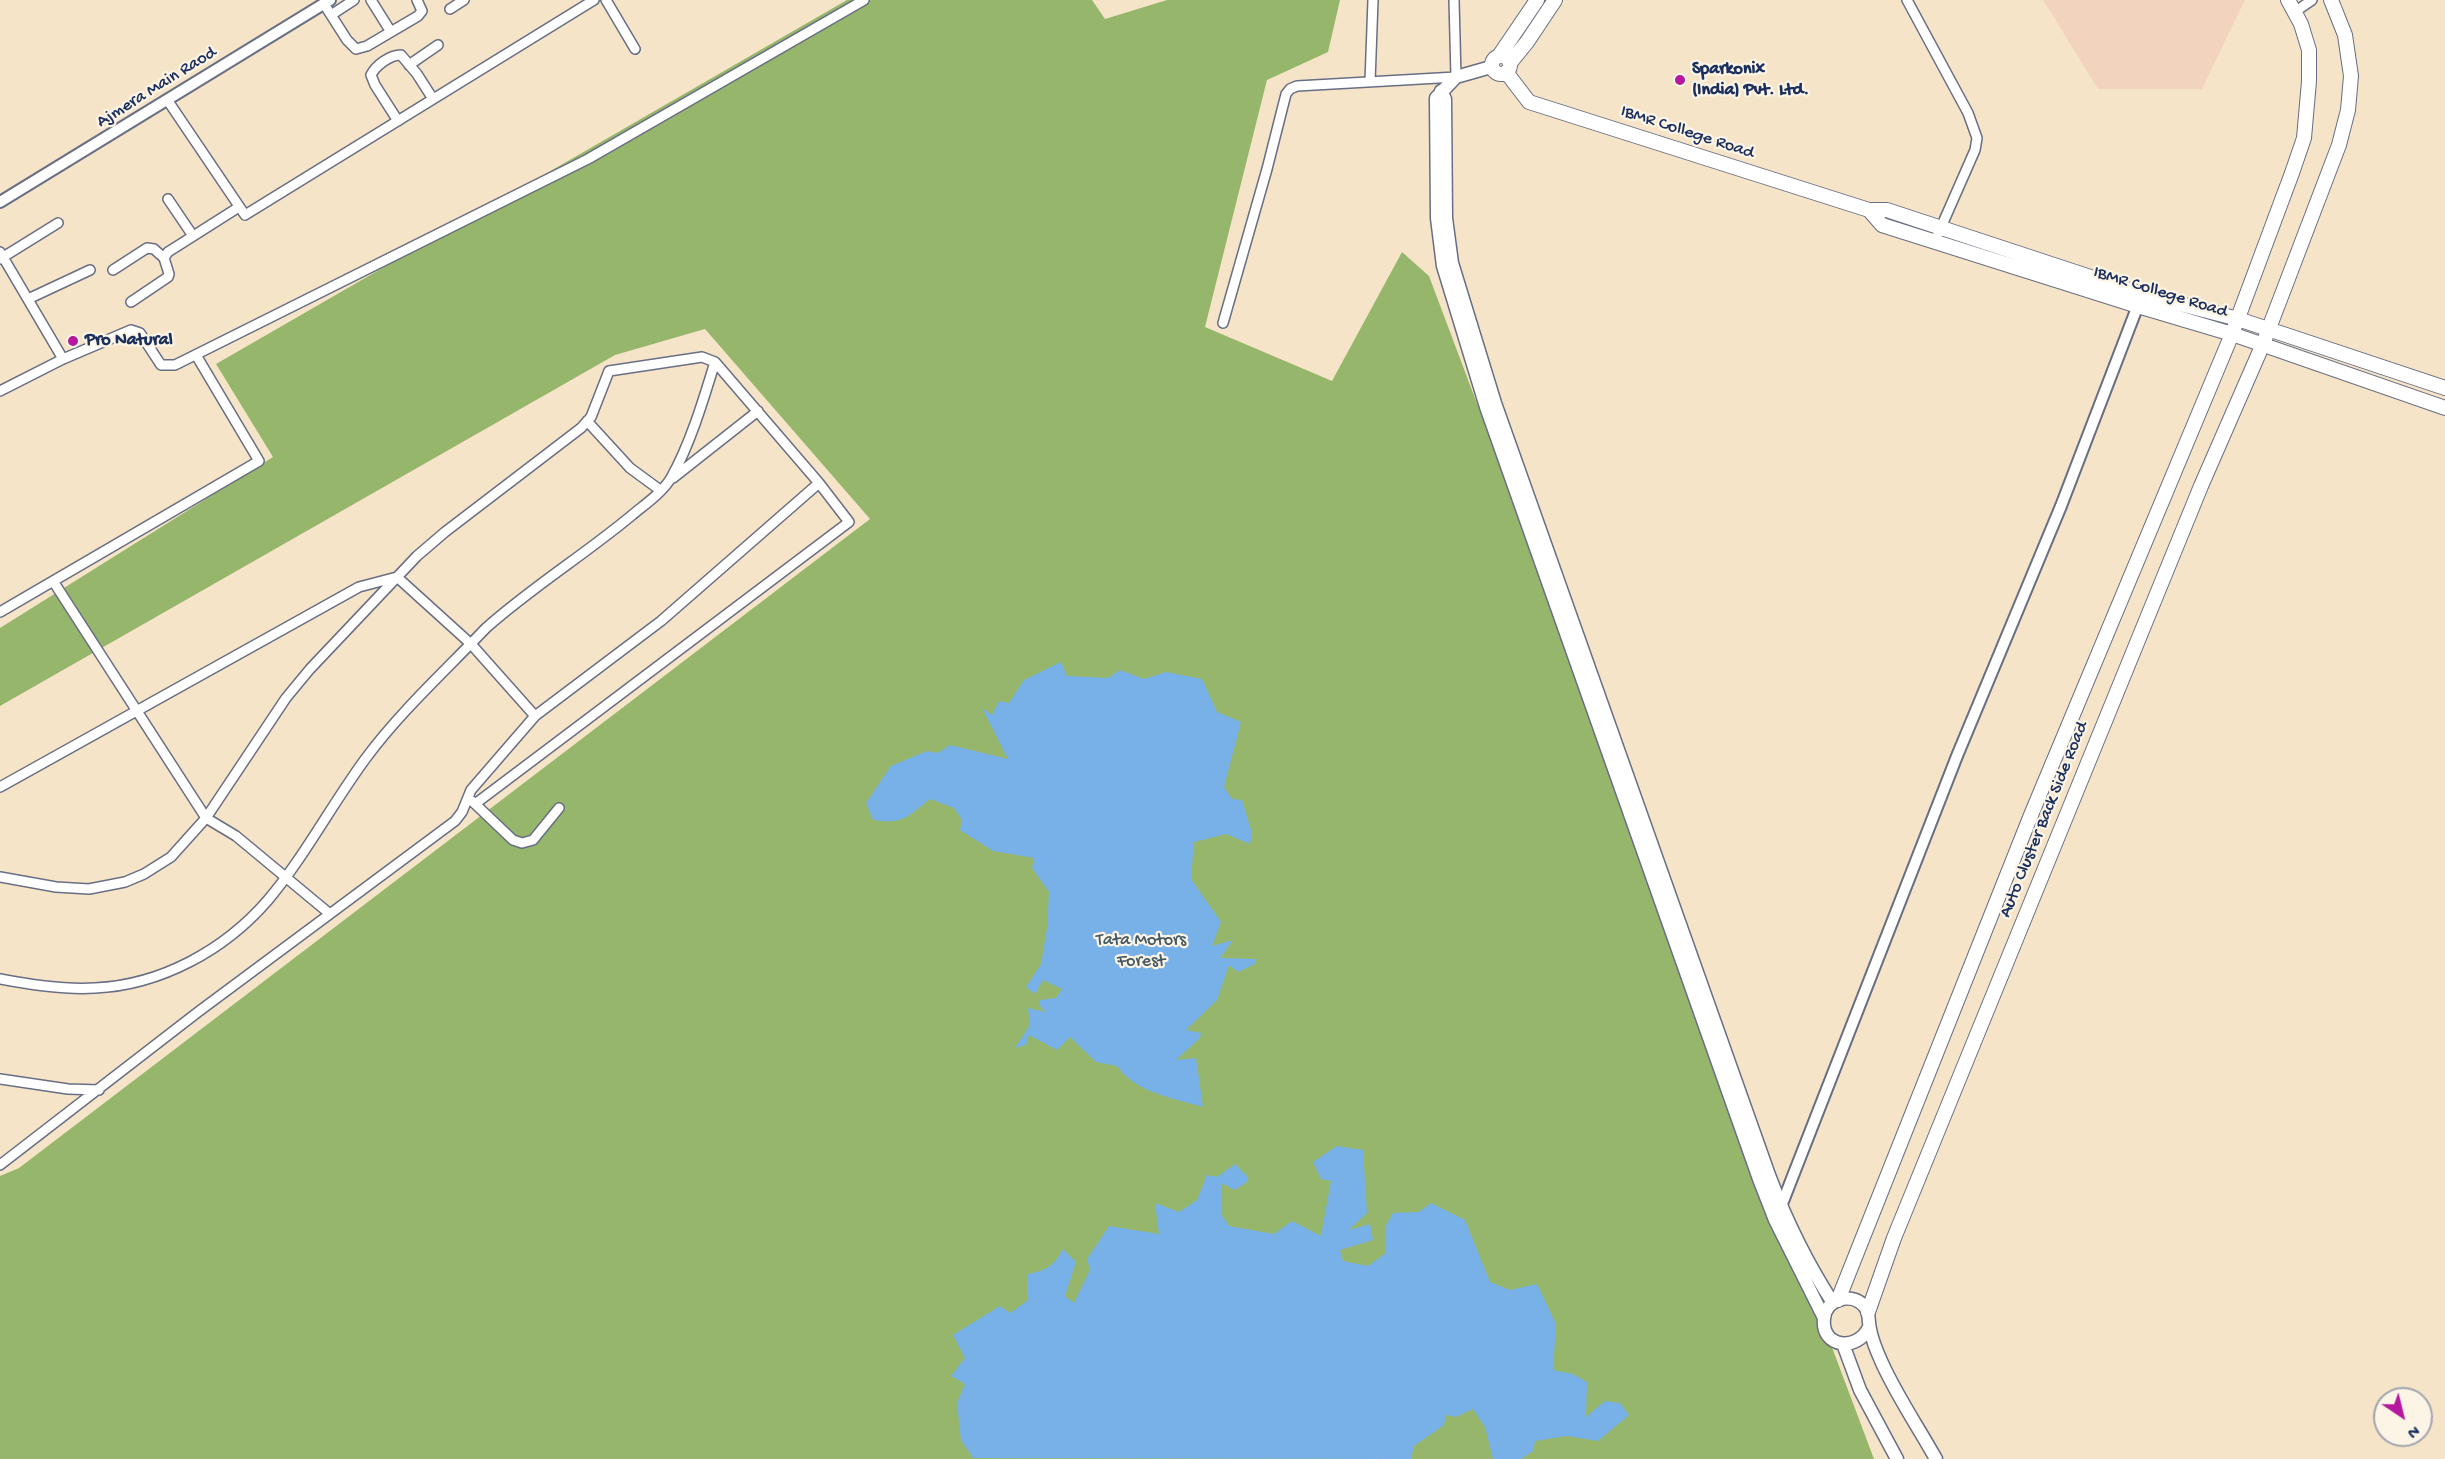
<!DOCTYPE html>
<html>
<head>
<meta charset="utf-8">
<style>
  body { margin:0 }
  #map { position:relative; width:2445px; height:1459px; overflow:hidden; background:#f6e4c9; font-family:"Gochi Hand",sans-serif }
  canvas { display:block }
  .north { position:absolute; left:2373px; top:1387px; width:60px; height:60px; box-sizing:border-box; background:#fcf5e5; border:2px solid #a2a6af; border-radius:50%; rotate:145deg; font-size:16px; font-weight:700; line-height:24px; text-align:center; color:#1b2f5e }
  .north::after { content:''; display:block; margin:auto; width:21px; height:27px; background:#b5179e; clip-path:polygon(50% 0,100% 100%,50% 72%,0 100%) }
</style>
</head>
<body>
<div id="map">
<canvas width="2445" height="1459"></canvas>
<div class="north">N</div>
</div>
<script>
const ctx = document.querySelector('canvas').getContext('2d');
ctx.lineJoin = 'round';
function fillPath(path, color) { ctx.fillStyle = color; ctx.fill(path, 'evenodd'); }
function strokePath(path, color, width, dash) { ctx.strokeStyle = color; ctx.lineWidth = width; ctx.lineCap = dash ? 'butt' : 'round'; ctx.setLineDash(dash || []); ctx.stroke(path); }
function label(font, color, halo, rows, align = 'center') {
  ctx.font = font + ' "Gochi Hand",sans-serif'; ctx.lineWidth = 4.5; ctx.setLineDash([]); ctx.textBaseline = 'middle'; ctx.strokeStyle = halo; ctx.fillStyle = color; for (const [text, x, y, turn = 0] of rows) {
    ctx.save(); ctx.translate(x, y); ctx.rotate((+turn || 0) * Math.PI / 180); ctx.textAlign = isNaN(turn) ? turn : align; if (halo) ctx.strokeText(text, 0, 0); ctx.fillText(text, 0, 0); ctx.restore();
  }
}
fillPath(new Path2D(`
  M2043,0H2245L2202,89H2098Z`), '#f2d4be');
fillPath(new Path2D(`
  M847,0H1092L1105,19L1167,0H1340L1328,52L1267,80L1205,327L1332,381L1402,252L1429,276L1874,1459H0V1176L19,1168L870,519L705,329L615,355L0,706V628L273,457L216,364Z`), '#96b76b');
fillPath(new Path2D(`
  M1061,662L1067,676L1108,678L1120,670L1144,679L1166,672L1202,679L1217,712L1241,722L1224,787L1232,799L1242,800L1252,833L1250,844L1226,834L1194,842L1191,879L1221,922L1212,946L1233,940L1220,958L1256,959L1255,964L1238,972L1229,965L1217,1000L1186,1030L1201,1033L1200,1038L1176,1060L1196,1058L1203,1107C1173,1098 1136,1093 1117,1066L1096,1062L1070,1037L1057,1050L1029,1035L1026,1045L1015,1048L1030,1025L1028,1008L1046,1012L1039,1005L1040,1000L1056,998L1062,989L1043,980L1035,994L1026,987L1041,964L1047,928L1049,892L1032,868L1034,858L993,851L960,830L962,820L954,808L930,799C908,816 904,825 873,820L866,803L891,766L927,751L938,753L950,745L1008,759L982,708L992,715L999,701L1009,703L1024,680Z
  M1337,1146L1363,1150L1367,1213L1349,1230L1370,1224L1373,1240L1340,1250L1343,1261L1368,1266L1386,1253L1385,1227L1393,1213L1419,1212L1431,1203L1465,1220L1490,1282L1510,1290L1537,1284L1556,1324L1553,1370L1573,1374L1587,1382L1586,1417L1605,1401L1620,1403L1629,1415L1598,1441L1567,1436L1535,1441L1533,1451L1521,1459H1493L1485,1427L1473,1409L1456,1417L1446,1415L1444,1425L1414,1446L1411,1459L973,1458L961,1440L957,1403L965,1384L951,1376L965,1358L953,1335L1000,1306L1010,1313L1027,1301V1274C1046,1271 1054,1266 1063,1249L1076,1262L1065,1296L1074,1303L1090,1270L1087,1259L1109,1226L1159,1234L1155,1203L1179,1212L1197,1200L1207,1175L1217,1177L1235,1164L1248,1177L1247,1182L1235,1190L1221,1183V1214L1229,1226L1274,1234L1292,1221L1321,1236L1331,1181L1321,1179L1313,1162Z`), '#78b0e8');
const minor = new Path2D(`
  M371,0L391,32
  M606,0L635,49
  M1907,0L1968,113L1977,138L1975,150L1935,241
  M324,4L347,40L356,49L367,46L418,16L422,11L417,0
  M450,9L464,0
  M2296,11L2312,0
  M331,15L354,0
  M409,65L438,45
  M1370,82L1373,0
  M168,101L245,215L594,0
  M398,121L375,85L371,75C376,65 390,55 401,55L417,74L433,99
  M168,199L193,236
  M0,252L63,359
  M0,259L58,223
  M113,270L147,248L154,249L164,258
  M28,299L90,270
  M131,302L168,277L169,274L164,258L168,252L239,207
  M1223,323L1267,169L1286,94L1290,89L1297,86L1456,77L1454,0
  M0,391L63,359L131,330L140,333L161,365H175L588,159L864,0
  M587,421L630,468L660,490
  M673,478L758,411
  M53,581L206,818L236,836L330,914
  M0,612L259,461L196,355
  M0,787L359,587L397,577L471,644L535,716
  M472,801L513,840L522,843L533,840L559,808
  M0,877L56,887L89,889L125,882L144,874L171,857L206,818L286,698L310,669L417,556L445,532L581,428L591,417L609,371L702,357L715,362L819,483L849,522L475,804
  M0,979C31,985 63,990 95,988C161,985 225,950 268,900C305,856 332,804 366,758C400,712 446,670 486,628C532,587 584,555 631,516C644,505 662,493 671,478C690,445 704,398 715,362
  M0,1079L68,1089L99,1090
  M0,1165L198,1012L455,821L462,812L471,790L535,716L661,621L819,483`);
const tertiary = new Path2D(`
  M0,202L330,0
  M1780,1209L1957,756L2061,506L2140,300`);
const secondary = new Path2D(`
  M1491,67L1456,77L1436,98L1437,218L1443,266L1486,407L1759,1179L1775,1220L1824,1318
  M1441,91L1445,99L1446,218L1452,263L1495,403L1769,1175C1786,1220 1807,1263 1833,1303
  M1869,1327C1858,1352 1821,1348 1824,1319C1825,1299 1852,1291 1865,1307C1870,1314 1868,1321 1870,1329C1872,1340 1877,1352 1882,1363C1897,1396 1918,1427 1936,1459
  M1843,1344L1860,1390L1897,1459`);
const primary = new Path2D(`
  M1499,56L1537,0
  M1492 65a9 9 0 1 1 18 0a9 9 0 1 1-18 0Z
  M1510,63L1527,42L1555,0
  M1506,72L1529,102L1869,210H1887L2142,294L2238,319L2445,388
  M1869,210L1882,225L2138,306L2232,334L2445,408
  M1838,1300L2031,815L2232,334L2292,173L2304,138L2309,81V50L2301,24L2288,0
  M1868,1312L1894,1238L2201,486L2263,344L2339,145L2348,110L2351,76L2345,35L2331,0`);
strokePath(minor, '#686e83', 12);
strokePath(tertiary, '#686e83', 14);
strokePath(secondary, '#686e83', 15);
strokePath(primary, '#686e83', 16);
strokePath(minor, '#fff', 9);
strokePath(tertiary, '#fff', 10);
strokePath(secondary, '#fff', 12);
strokePath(primary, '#fff', 14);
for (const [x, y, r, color] of [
  [1680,80,6,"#b5179e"],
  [73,341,6,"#b5179e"]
]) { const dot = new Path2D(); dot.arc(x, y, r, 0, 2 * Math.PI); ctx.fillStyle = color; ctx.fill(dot); strokePath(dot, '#fcf5e5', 2); }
label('bold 18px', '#1b2f5e', '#fcf5e5', [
  ["Sparkonix",1692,70],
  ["(India) Pvt. Ltd.",1692,91],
  ["Pro Natural",85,341]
], 'left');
label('18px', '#1b2f5e', '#fcf5e5', [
  ["Ajmera Main Raod",157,88,-32],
  ["IBMR College Road",1687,133,18],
  ["IBMR College Road",2160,293,17],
  ["Auto Cluster Back Side Road",2045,820,-68]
]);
label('18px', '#445965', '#fcf5e5', [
  ["Tata Motors",1141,941],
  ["Forest",1141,962]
]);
</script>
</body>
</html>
